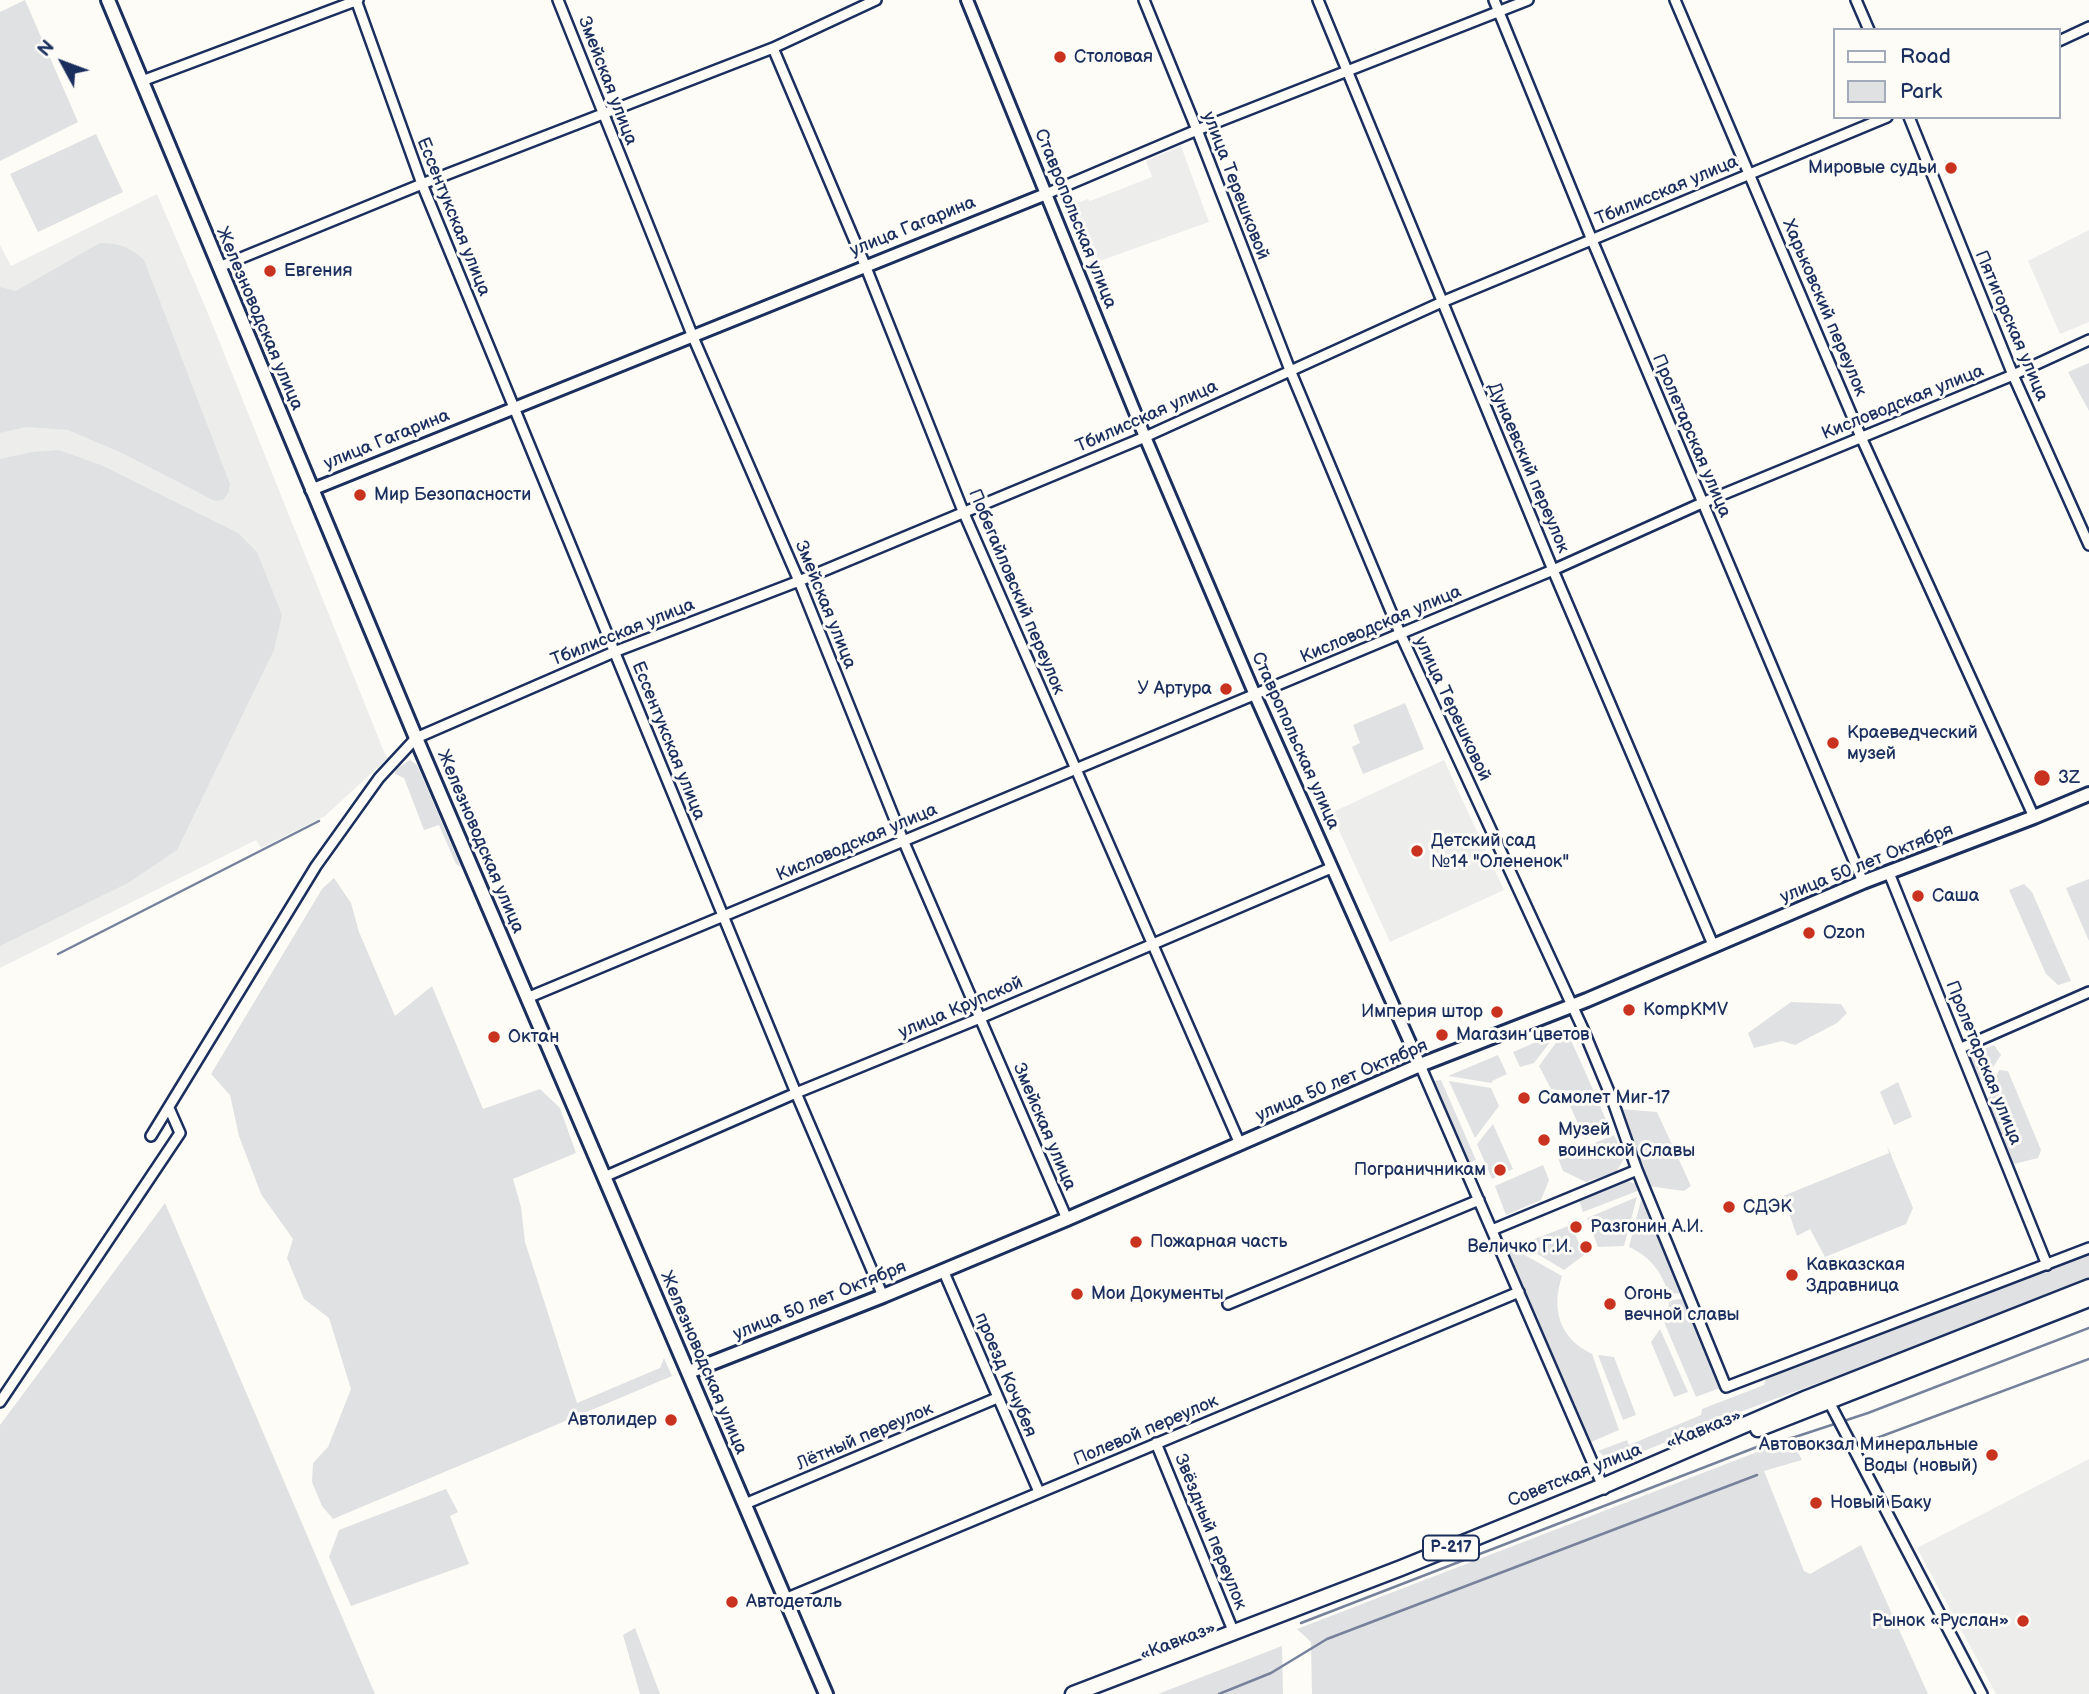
<!DOCTYPE html>
<html>
<head>
<meta charset="utf-8">
<style>
  body { margin:0 }
  #map { position:relative; width:2089px; height:1694px; overflow:hidden; background:#fdfcf7; font-family:"Balsamiq Sans",sans-serif }
  canvas { display:block }
  .legend { position:absolute; left:1833px; top:28px; width:228px; height:91px; box-sizing:border-box; background:#fdfcf7; border:2px solid #a3aaba; margin:0; padding:9px 12px; list-style:none; font-size:21px; color:#1b2f5e }
  .legend li { display:flex; align-items:center; gap:14px; height:35px }
  .legend b { width:35px; border:2px solid #a3aaba }
  .north { position:absolute; left:28px; top:28px; width:70px; height:70px; -webkit-text-stroke:5px #fdfcf7; paint-order:stroke; rotate:311deg; font-size:19px; font-weight:700; line-height:28px; text-align:center; color:#1b2f5e }
  .north::after { content:''; display:block; margin:auto; width:24px; height:32px; background:#1b2f5e; clip-path:polygon(50% 0,100% 100%,50% 72%,0 100%) }
</style>
</head>
<body>
<div id="map">
<canvas width="2089" height="1694"></canvas>
<ul class="legend">
<li><b style="height:9px;background:#fdfcf7"></b>Road</li>
<li><b style="height:19px;background:#e0e1e3"></b>Park</li>
</ul>
<div class="north">N</div>
</div>
<script>
const ctx = document.querySelector('canvas').getContext('2d');
ctx.lineJoin = 'round';
function fillPath(path, color) { ctx.fillStyle = color; ctx.fill(path, 'evenodd'); }
function strokePath(path, color, width, dash) { ctx.strokeStyle = color; ctx.lineWidth = width; ctx.lineCap = dash ? 'butt' : 'round'; ctx.setLineDash(dash || []); ctx.stroke(path); }
function label(font, color, halo, rows, align = 'center') {
  ctx.font = font + ' "Balsamiq Sans",sans-serif'; ctx.lineWidth = 6; ctx.setLineDash([]); ctx.textBaseline = 'middle'; ctx.strokeStyle = halo; ctx.fillStyle = color; for (const [text, x, y, turn = 0] of rows) {
    ctx.save(); ctx.translate(x, y); ctx.rotate((+turn || 0) * Math.PI / 180); ctx.textAlign = isNaN(turn) ? turn : align; if (halo) ctx.strokeText(text, 0, 0); ctx.fillText(text, 0, 0); ctx.restore();
  }
}
fillPath(new Path2D(`
  M1181,146L1209,222L1094,263L1072,205L1088,199L1090,201L1152,177L1146,161Z
  M157,194L207,311L387,759L325,816L261,848L256,840L0,968V245L11,266Z
  M2089,230V322L2060,334L2028,261Z
  M1444,760L1504,890L1390,942L1331,813Z
  M2089,1459V1694H1996L1917,1548Z`), '#edeeec');
fillPath(new Path2D(`
  M25,0L78,122L0,161V12Z
  M96,134L123,192L38,232L10,174Z
  M100,243C119,243 130,247 144,260L230,484L229,492L223,500L215,501L122,453L68,430L26,427L0,433V287L16,291Z
  M2089,363V411L2068,372Z
  M59,450L101,465L238,533L257,552L282,615L274,650L177,850L128,883L0,946V459L32,452Z
  M1405,703L1424,749L1363,774L1352,747L1360,743L1353,725Z
  M410,760L417,765L461,867L456,864L439,825L424,830L404,778L395,774L396,769Z
  M334,878L351,903L359,932L395,1016L432,986L483,1109L540,1089L560,1108L576,1153L513,1179L521,1207L525,1242L577,1403L660,1368L664,1358L672,1376L333,1519L322,1506L312,1482L313,1463L328,1447L351,1389L329,1318L304,1299L287,1258L293,1239L261,1194L239,1136L230,1095L211,1074L322,889Z
  M2089,879V941L2066,888Z
  M2024,884L2032,892L2071,981L2058,985L2046,974L2009,890Z
  M1791,1002L1841,1004L1847,1013L1837,1023L1795,1045L1782,1041L1754,1048L1748,1033Z
  M1566,1029L1595,1094L1551,1089L1539,1066Z
  M1557,1033L1534,1063L1520,1067L1513,1052Z
  M1994,1045L2001,1055L1986,1078L1979,1081L1968,1055Z
  M1498,1055L1507,1074L1492,1081V1083L1448,1076Z
  M1999,1070L2008,1071L2041,1150L2038,1158L2014,1164L1987,1101Z
  M1441,1080L1476,1160L1469,1163L1433,1081Z
  M1449,1081L1491,1088L1499,1106L1475,1138Z
  M1898,1082L1912,1117L1894,1125L1880,1092Z
  M1566,1097L1598,1100L1609,1128L1585,1139Z
  M1620,1109L1657,1112L1691,1186L1684,1191L1648,1186Z
  M1493,1124L1513,1169L1492,1179L1477,1144Z
  M1614,1135L1625,1157L1616,1172L1586,1182L1563,1171L1558,1158Z
  M1887,1145L1913,1208L1906,1224L1825,1257L1810,1229L1797,1236L1783,1196L1889,1153Z
  M1543,1165L1549,1180L1541,1200L1506,1215L1495,1186Z
  M1621,1179L1636,1184L1640,1190L1583,1212L1578,1197Z
  M1642,1196L1682,1293H1683L1668,1294C1663,1272 1649,1256 1629,1247Z
  M1637,1197L1624,1246L1598,1247L1587,1218Z
  M165,1203L375,1694H0V1425Z
  M1571,1225L1584,1255L1564,1270L1521,1244Z
  M1514,1249L1562,1276C1551,1309 1559,1338 1592,1354L1619,1430L1591,1442L1507,1252Z
  M2089,1254V1281L2066,1291L1729,1416L1622,1460L1606,1458L1598,1451L1627,1440L1629,1445L1701,1415L1702,1409L1764,1385L1767,1374Z
  M1684,1299L1720,1388L1696,1397L1664,1322L1670,1300Z
  M1660,1329L1688,1392L1674,1397L1651,1342Z
  M1598,1355L1614,1357L1636,1415L1623,1420Z
  M1791,1439L1802,1460L1764,1471L1804,1571L1810,1574L1861,1545L1928,1694H1312L1311,1642L1297,1629Z
  M446,1489L458,1512L450,1516L469,1564L351,1606L329,1557L339,1530Z
  M635,1628L660,1694H640L623,1635Z
  M1282,1646L1283,1694H1158Z`), '#e0e1e3');
strokePath(new Path2D(`
  M58,954L319,821
  M1866,1442L2089,1359
  M1301,1623L1762,1445L1795,1437L1868,1413L2089,1328
  M1219,1694L1271,1673L1327,1639L1757,1475`), '#76819c', 2.5);
const minor = new Path2D(`
  M356,0L422,184L796,1093L883,1296
  M558,0L693,337L799,581L903,840L1067,1219
  M1144,0L1197,130L1290,370L1400,633L1583,1029L1612,1099L1637,1170L1726,1387L2089,1248
  M1318,0L1553,570L1714,947
  M1494,0L1592,240L1863,882
  M1675,0L1861,437L2034,817
  M1856,0L1869,30
  M2059,41L2089,27
  M773,48L865,265L963,511L1240,1144
  M142,81L358,0
  M1909,117L2013,375L2089,545
  M1046,194L1197,130L1528,0
  M219,267L422,184L773,48L876,0
  M1889,873L2047,1265
  M527,998L1553,570L1702,503L2013,375L2089,340
  M1961,1048L2089,992
  M1420,1065L1604,1489
  M151,1136L316,866L379,778L416,738L614,652L799,581L1145,437L1442,302L1887,117
  M604,1177L796,1093L980,1018L1331,868
  M1492,1230L1637,1170
  M943,1270L1039,1492
  M1228,1304L1479,1200
  M1827,1398L1982,1694
  M0,1402L180,1133L169,1108
  M1156,1443L1234,1633
  M745,1504L997,1398
  M785,1599L1519,1292`);
const tertiary = new Path2D(`
  M967,0L1145,437L1255,695L1420,1065
  M311,490L1046,194`);
const secondary = new Path2D(`
  M108,0L416,738L826,1694
  M689,1372L883,1296L1067,1219L1420,1065L1587,1000L1863,882L2034,817L2089,794`);
const trunk = new Path2D(`
  M1758,1429L2089,1299
  M1073,1694L1401,1568L1603,1486L1807,1398L2089,1287`);
strokePath(minor, '#1b2f5e', 14);
strokePath(tertiary, '#1b2f5e', 16);
strokePath(secondary, '#1b2f5e', 18);
strokePath(trunk, '#1b2f5e', 19);
strokePath(minor, '#fdfcf7', 9);
strokePath(tertiary, '#fdfcf7', 10);
strokePath(secondary, '#fdfcf7', 12);
strokePath(trunk, '#fdfcf7', 14);
for (const [x, y, r, color] of [
  [1060,57,7,"#c8321e"],
  [1951,168,7,"#c8321e"],
  [270,271,7,"#c8321e"],
  [360,495,7,"#c8321e"],
  [1226,689,7,"#c8321e"],
  [1833,743,7,"#c8321e"],
  [2042,778,9,"#c8321e"],
  [1417,851,7,"#c8321e"],
  [1918,896,7,"#c8321e"],
  [1809,933,7,"#c8321e"],
  [1629,1010,7,"#c8321e"],
  [1497,1012,7,"#c8321e"],
  [1442,1035,7,"#c8321e"],
  [494,1037,7,"#c8321e"],
  [1524,1098,7,"#c8321e"],
  [1544,1140,7,"#c8321e"],
  [1500,1170,7,"#c8321e"],
  [1729,1207,7,"#c8321e"],
  [1576,1227,7,"#c8321e"],
  [1136,1242,7,"#c8321e"],
  [1586,1247,7,"#c8321e"],
  [1792,1275,7,"#c8321e"],
  [1077,1294,7,"#c8321e"],
  [1610,1304,7,"#c8321e"],
  [671,1420,7,"#c8321e"],
  [1992,1455,7,"#c8321e"],
  [1816,1503,7,"#c8321e"],
  [732,1602,7,"#c8321e"],
  [2023,1621,7,"#c8321e"]
]) { const dot = new Path2D(); dot.arc(x, y, r, 0, 2 * Math.PI); ctx.fillStyle = color; ctx.fill(dot); strokePath(dot, '#fdfcf7', 2.5); }
for (const [x, y, w] of [
  [1451,1548,56]
]) { const box = new Path2D(); box.roundRect(x - w / 2, y - 12.5, w, 25, 5); ctx.fillStyle = '#fdfcf7'; ctx.fill(box); strokePath(box, '#1b2f5e', 2); }
label('bold 16px', '#1b2f5e', null, [
  ["Р-217",1451,1548]
]);
label('18px', '#1b2f5e', '#fdfcf7', [
  ["Столовая",1074,57],
  ["Мировые судьи",1937,168,"right"],
  ["Евгения",284,271],
  ["Мир Безопасности",374,495],
  ["У Артура",1212,689,"right"],
  ["Краеведческий",1847,733],
  ["музей",1847,754],
  ["3Z",2058,778],
  ["Детский сад",1431,841],
  ["№14 \"Олененок\"",1431,862],
  ["Саша",1932,896],
  ["Ozon",1823,933],
  ["KompKMV",1643,1010],
  ["Империя штор",1483,1012,"right"],
  ["Магазин цветов",1456,1035],
  ["Октан",508,1037],
  ["Самолет Миг-17",1538,1098],
  ["Музей",1558,1130],
  ["воинской Славы",1558,1151],
  ["Пограничникам",1486,1170,"right"],
  ["СДЭК",1743,1207],
  ["Разгонин А.И.",1590,1227],
  ["Пожарная часть",1150,1242],
  ["Величко Г.И.",1572,1247,"right"],
  ["Кавказская",1806,1265],
  ["Здравница",1806,1286],
  ["Мои Документы",1091,1294],
  ["Огонь",1624,1294],
  ["вечной славы",1624,1315],
  ["Автолидер",657,1420,"right"],
  ["Автовокзал Минеральные",1978,1445,"right"],
  ["Воды (новый)",1978,1466,"right"],
  ["Новый Баку",1830,1503],
  ["Автодеталь",746,1602],
  ["Рынок «Руслан»",2009,1621,"right"]
], 'left');
label('18px', '#1b2f5e', '#fdfcf7', [
  ["Змейская улица",607,81,69],
  ["улица Терешковой",1235,186,69],
  ["Тбилисская улица",1667,191,-23],
  ["Ессентукская улица",453,217,68],
  ["Ставропольская улица",1075,219,68],
  ["улица Гагарина",913,227,-22],
  ["Харьковский переулок",1824,308,67],
  ["Железноводская улица",259,319,67],
  ["Пятигорская улица",2011,326,67],
  ["Кисловодская улица",1903,403,-22],
  ["Тбилисская улица",1147,417,-24],
  ["Пролетарская улица",1691,436,67],
  ["улица Гагарина",387,440,-22],
  ["Дунаевский переулок",1528,468,67],
  ["Побегайловский переулок",1016,592,67],
  ["Змейская улица",825,605,68],
  ["Кисловодская улица",1381,625,-23],
  ["Тбилисская улица",623,633,-22],
  ["улица Терешковой",1452,709,65],
  ["Ессентукская улица",668,741,68],
  ["Ставропольская улица",1295,741,66],
  ["Железноводская улица",480,842,67],
  ["Кисловодская улица",857,843,-23],
  ["улица 50 лет Октября",1867,864,-22],
  ["улица Крупской",961,1008,-23],
  ["Пролетарская улица",1983,1063,68],
  ["улица 50 лет Октября",1342,1081,-23],
  ["Змейская улица",1044,1127,67],
  ["улица 50 лет Октября",820,1301,-22],
  ["Железноводская улица",703,1363,67],
  ["проезд Кочубея",1005,1375,67],
  ["«Кавказ»",1704,1430,-22],
  ["Полевой переулок",1146,1431,-23],
  ["Лётный переулок",865,1437,-23],
  ["Советская улица",1575,1476,-22],
  ["Звёздный переулок",1210,1532,68],
  ["«Кавказ»",1178,1642,-21]
]);
</script>
</body>
</html>
